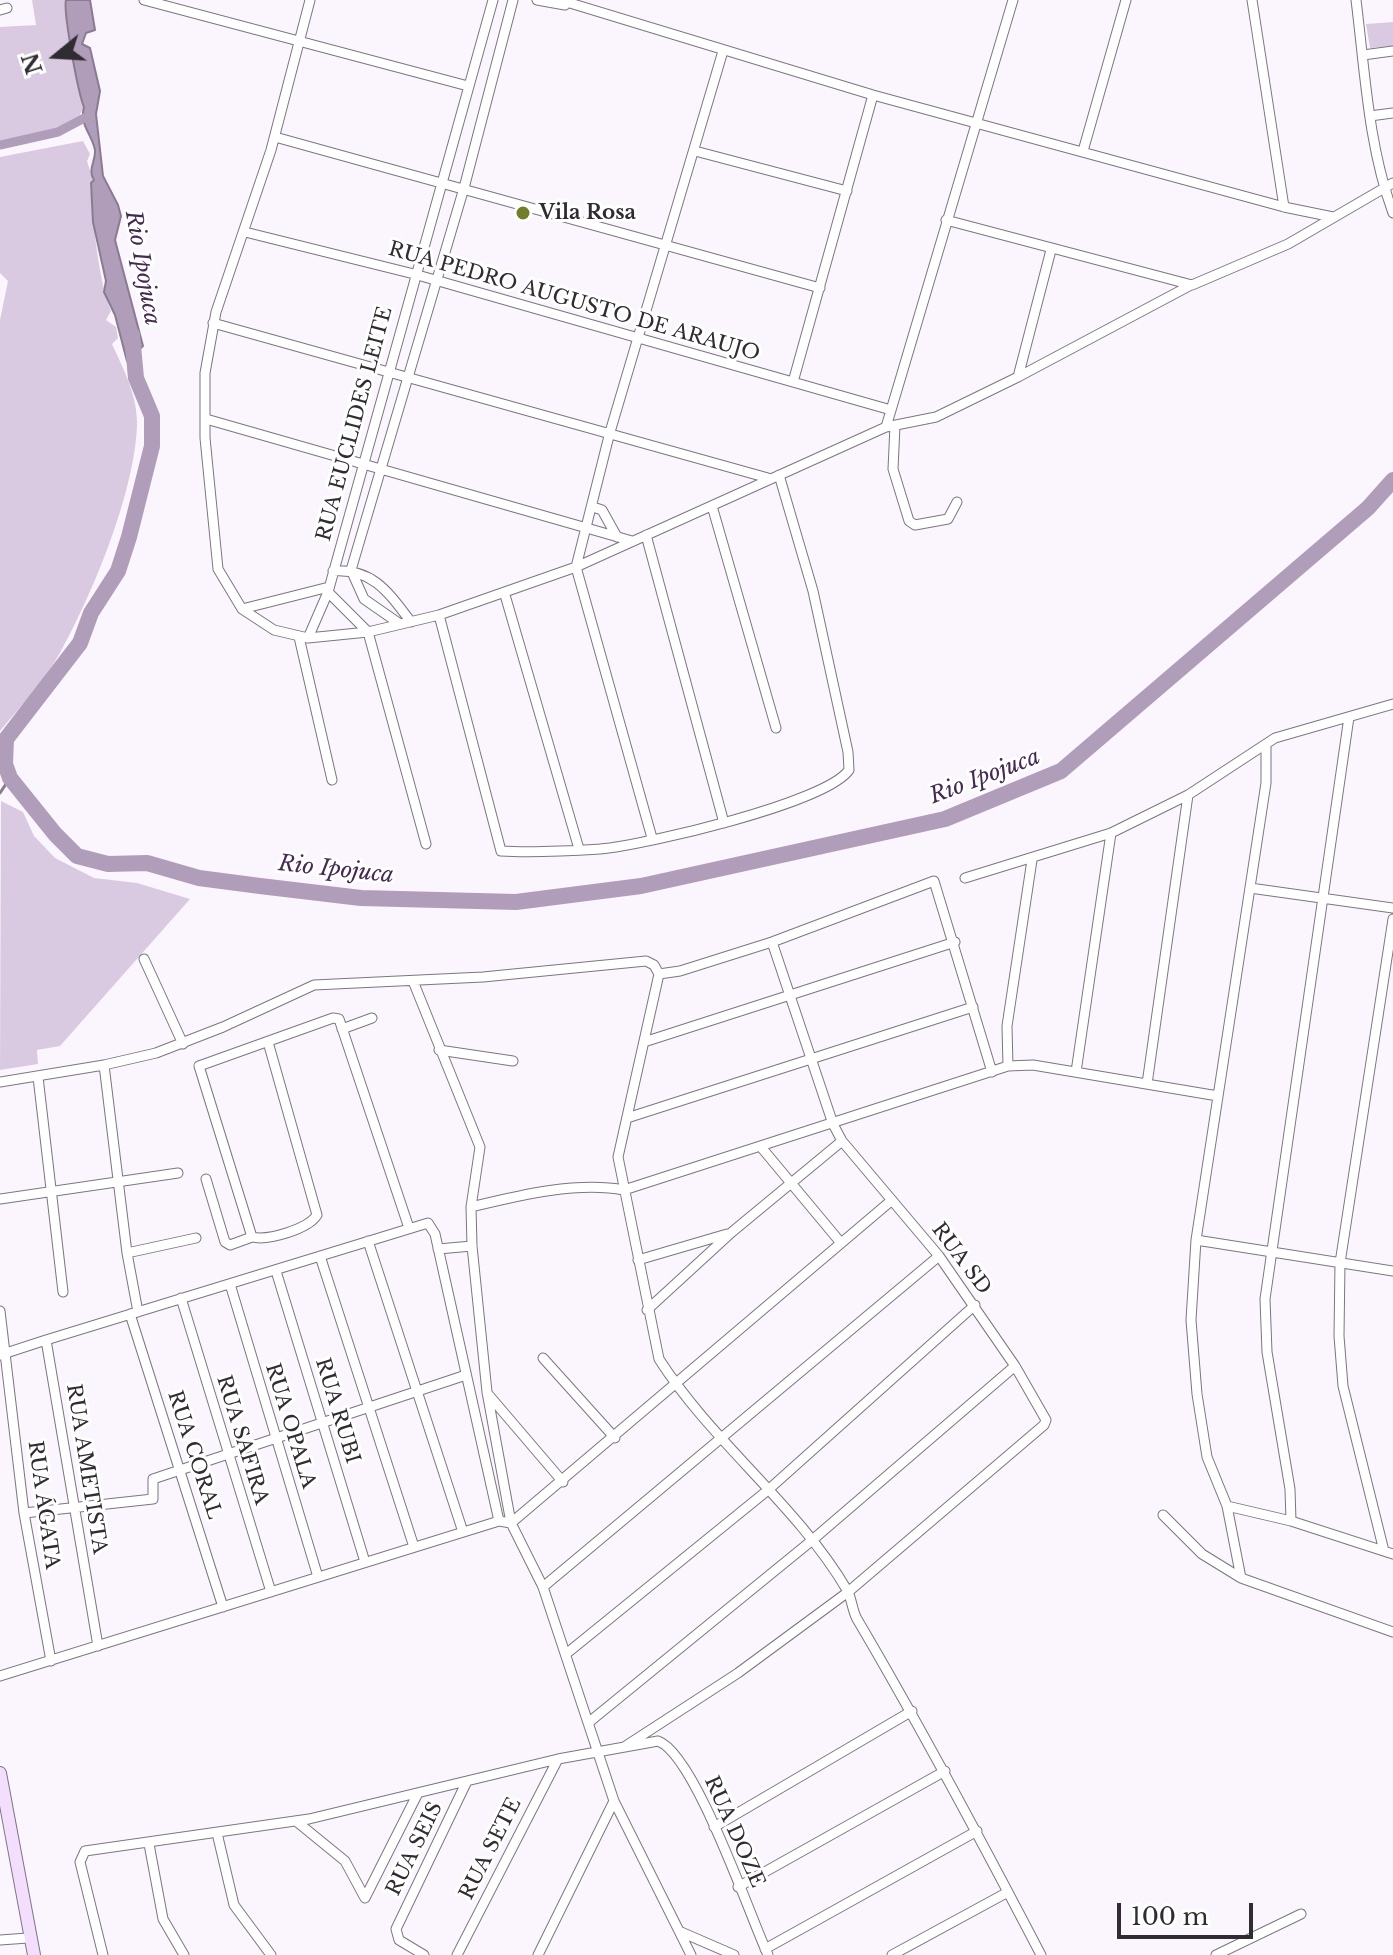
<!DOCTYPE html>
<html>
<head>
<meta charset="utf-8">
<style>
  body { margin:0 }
  #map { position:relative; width:1393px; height:1955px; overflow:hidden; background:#fbf5fe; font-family:"Libre Baskerville",serif }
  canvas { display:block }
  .north { position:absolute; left:16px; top:16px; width:80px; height:80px; -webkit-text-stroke:6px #fff; paint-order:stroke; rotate:252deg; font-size:22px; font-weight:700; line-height:32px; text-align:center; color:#302c32 }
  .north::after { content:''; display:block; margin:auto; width:28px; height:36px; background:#302c32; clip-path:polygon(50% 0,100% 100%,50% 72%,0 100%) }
  .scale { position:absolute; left:1117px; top:1903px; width:136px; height:36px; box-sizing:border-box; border:4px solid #302c32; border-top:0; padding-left:10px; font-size:24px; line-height:28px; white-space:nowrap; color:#302c32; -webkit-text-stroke:6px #fff; paint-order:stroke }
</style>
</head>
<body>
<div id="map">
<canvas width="1393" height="1955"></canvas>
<div class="north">N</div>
<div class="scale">100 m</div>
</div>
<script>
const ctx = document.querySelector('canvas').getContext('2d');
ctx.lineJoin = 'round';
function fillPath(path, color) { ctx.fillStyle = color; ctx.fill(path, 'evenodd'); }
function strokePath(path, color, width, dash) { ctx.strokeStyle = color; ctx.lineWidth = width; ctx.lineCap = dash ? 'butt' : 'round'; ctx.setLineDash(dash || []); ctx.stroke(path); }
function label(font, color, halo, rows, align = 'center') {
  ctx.font = font + ' "Libre Baskerville",serif'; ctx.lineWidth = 6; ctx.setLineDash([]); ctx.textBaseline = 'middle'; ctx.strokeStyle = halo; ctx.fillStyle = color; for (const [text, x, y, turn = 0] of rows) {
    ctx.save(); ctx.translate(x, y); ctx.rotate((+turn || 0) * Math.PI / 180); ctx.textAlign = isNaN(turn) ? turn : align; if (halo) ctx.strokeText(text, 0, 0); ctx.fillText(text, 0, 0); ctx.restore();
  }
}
fillPath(new Path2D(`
  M32,0H66V25L71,33V49L83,108L79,117L58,128L0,143V27L36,25Z
  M1393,22V46L1370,48L1366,24Z
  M83,141L90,154L87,161L93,180L90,183C93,219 98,280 111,311L106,320L116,327L118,338L112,344C124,370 138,397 137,426C134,494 93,593 60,653C44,681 21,706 0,731V320L8,281L0,273V157Z
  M1,801L23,812L34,836L55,858L94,878L137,883L190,899L60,1046L37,1050L38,1064L0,1070Z`), '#d9cae1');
const water = new Path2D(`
  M66,0H90L95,30L86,33L82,44L90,48L100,91L96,114L103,176L118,205L121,216L115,240L143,346L127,361L115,315L104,292L106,281L93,222L91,183L94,180C87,169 96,162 95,150C92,134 79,125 84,107C78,93 63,11 66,0Z`);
fillPath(water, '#b09dba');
strokePath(water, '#8a7b91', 2);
strokePath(new Path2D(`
  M0,793L10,778`), '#8a7b91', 3);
strokePath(new Path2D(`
  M0,145L58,132L90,115`), '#b09dba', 9);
strokePath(new Path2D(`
  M132,335L136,378L152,416V446L129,537L118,571L91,613L80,643L6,739L5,764L10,778L55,834L77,856L108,864L147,863L199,878L260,886L361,898L516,902L641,886L945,819L1061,771L1368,508L1393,480`), '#b09dba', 16);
const street = new Path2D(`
  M144,0L468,86
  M310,0L271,150L216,312L205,373V438L218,569L242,609L274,630L308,638L368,632L439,615L576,567L886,427L936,417L1018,377L1051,250
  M537,0L565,5
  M560,0L873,95L1284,207L1333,217
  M1252,0L1284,207
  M1356,0C1365,71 1368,145 1393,213
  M0,10L7,8
  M1363,55L1393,51
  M1370,116L1393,113
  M275,137L820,288
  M695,151L847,191
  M1083,151L1126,0
  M946,220L1192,285L1288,244L1393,183
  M245,232L414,274L891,410
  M213,323L768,478
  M1018,377L1191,285
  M793,382L873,95
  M206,419L632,541
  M895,426L893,469L909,521L915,525L948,519L957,502
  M886,427L1013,0
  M712,506L776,728
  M593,507L602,510L617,537
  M646,535L724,823
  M333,571C373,568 389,593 411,622
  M505,595L579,849
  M242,609L329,587
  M439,615L501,851C532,853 568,851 600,849C645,845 826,803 849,770L848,752L813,591L779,475
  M400,624L364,599L351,570L464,188L513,0
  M299,637L332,780
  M308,638L328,592
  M652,838L576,567L610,432L723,51
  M426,844L368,632L328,592L493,0
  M965,878L1111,833L1188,795L1275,738L1393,704
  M1250,888L1393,908
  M144,959L183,1044
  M659,974L618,1157L659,1359C712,1442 797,1505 847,1590C852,1599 852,1610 857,1619C922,1729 982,1842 1041,1955
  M659,974L680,971L772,942L934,881L992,1072
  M413,981L480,1147L471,1207L472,1246L487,1392L511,1523L892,1200
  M342,1029L372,1018
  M268,1042L317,1215C308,1229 268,1241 252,1237L199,1066L333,1018L339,1019L409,1228
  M644,1042L955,942
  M439,1050L513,1061
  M104,1065L127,1253L138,1312
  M1008,1066L1007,1026L1032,860
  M1076,1072L1111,833
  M38,1077L63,1292
  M0,1082L104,1065L156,1053L223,1027L314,985L483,977L646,961L654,965L659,974
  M1147,1084L1188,795
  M627,1118L973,1007
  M761,1147L841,1243
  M206,1179L225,1242L230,1245L252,1237
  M0,1199L178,1173
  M471,1207C517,1196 576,1181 624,1190L1008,1066L1033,1065L1218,1096
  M1196,1240L1393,1271
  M368,1241L463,1532
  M438,1249L472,1246
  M127,1253L196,1238
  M320,1256L414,1547
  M638,1260L727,1234
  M276,1271L365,1562
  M230,1284L318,1577
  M181,1298L271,1592
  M647,1310L732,1232L842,1141
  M0,1311L24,1513L51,1661
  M130,1314L223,1607
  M46,1340L428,1223L435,1234L499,1521
  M0,1355L46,1340L98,1646
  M543,1358L615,1438
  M487,1393L563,1482
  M1227,1506L1291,1521L1393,1554
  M24,1513L153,1499V1479L466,1375
  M1163,1515L1202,1554L1241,1578L1393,1632
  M1291,1521L1290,1489L1267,1352L1265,1299L1349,717
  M1384,1551L1343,1386L1339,1336L1340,1263L1393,919
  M1241,1578L1227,1506L1207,1457L1197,1394L1191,1320L1196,1240L1266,783V744
  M543,1587L939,1256
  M566,1654L768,1490L975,1305
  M0,1676L499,1521L511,1523L543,1587L614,1801L691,1955
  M588,1723L810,1542L1015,1366
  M624,1747L738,1673L848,1592L1044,1425L1046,1420L1015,1366L939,1256L842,1141L833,1124L772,942
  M296,1821L345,1861L365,1898L418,1793
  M714,1827L912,1711
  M217,1833L234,1905L271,1955
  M149,1844L163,1919L184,1955
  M738,1887L945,1771
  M681,1932L734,1955
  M0,1940L28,1938
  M765,1949L977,1831
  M103,1955L80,1862L85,1851L309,1819L558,1759L658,1741C695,1754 749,1914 768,1955
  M424,1955L399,1940L396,1929L467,1781
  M457,1955L558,1759
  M538,1955L614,1801
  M892,1955L1008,1892
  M1216,1955L1301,1914`);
const secondary = new Path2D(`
  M0,1773L34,1955`);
strokePath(street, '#7d7582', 11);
strokePath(secondary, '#7d7582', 14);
strokePath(street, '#fff', 9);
strokePath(secondary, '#f3defd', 12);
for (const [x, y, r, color] of [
  [523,213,8,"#737e2a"]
]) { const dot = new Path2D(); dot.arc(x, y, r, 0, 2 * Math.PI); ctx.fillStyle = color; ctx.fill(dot); strokePath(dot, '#fff', 3); }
label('bold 20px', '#302c32', '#fff', [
  ["Vila Rosa",539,213]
], 'left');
label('20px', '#302c32', '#fff', [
  ["RUA PEDRO AUGUSTO DE ARAUJO",574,302,16],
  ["RUA EUCLIDES LEITE",355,424,-75],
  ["RUA SD",961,1259,53],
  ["RUA RUBI",337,1411,73],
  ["RUA OPALA",290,1426,73],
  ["RUA SAFIRA",242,1440,73],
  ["RUA CORAL",194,1455,72],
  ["RUA AMETISTA",86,1469,81],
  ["RUA ÁGATA",43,1505,82],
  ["RUA DOZE",734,1832,66],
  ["RUA SEIS",415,1849,-64],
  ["RUA SETE",491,1849,-63]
]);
label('italic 22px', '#452a52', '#fff', [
  ["Rio Ipojuca",142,268,80],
  ["Rio Ipojuca",985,777,-21],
  ["Rio Ipojuca",336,870,6]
]);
</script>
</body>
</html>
